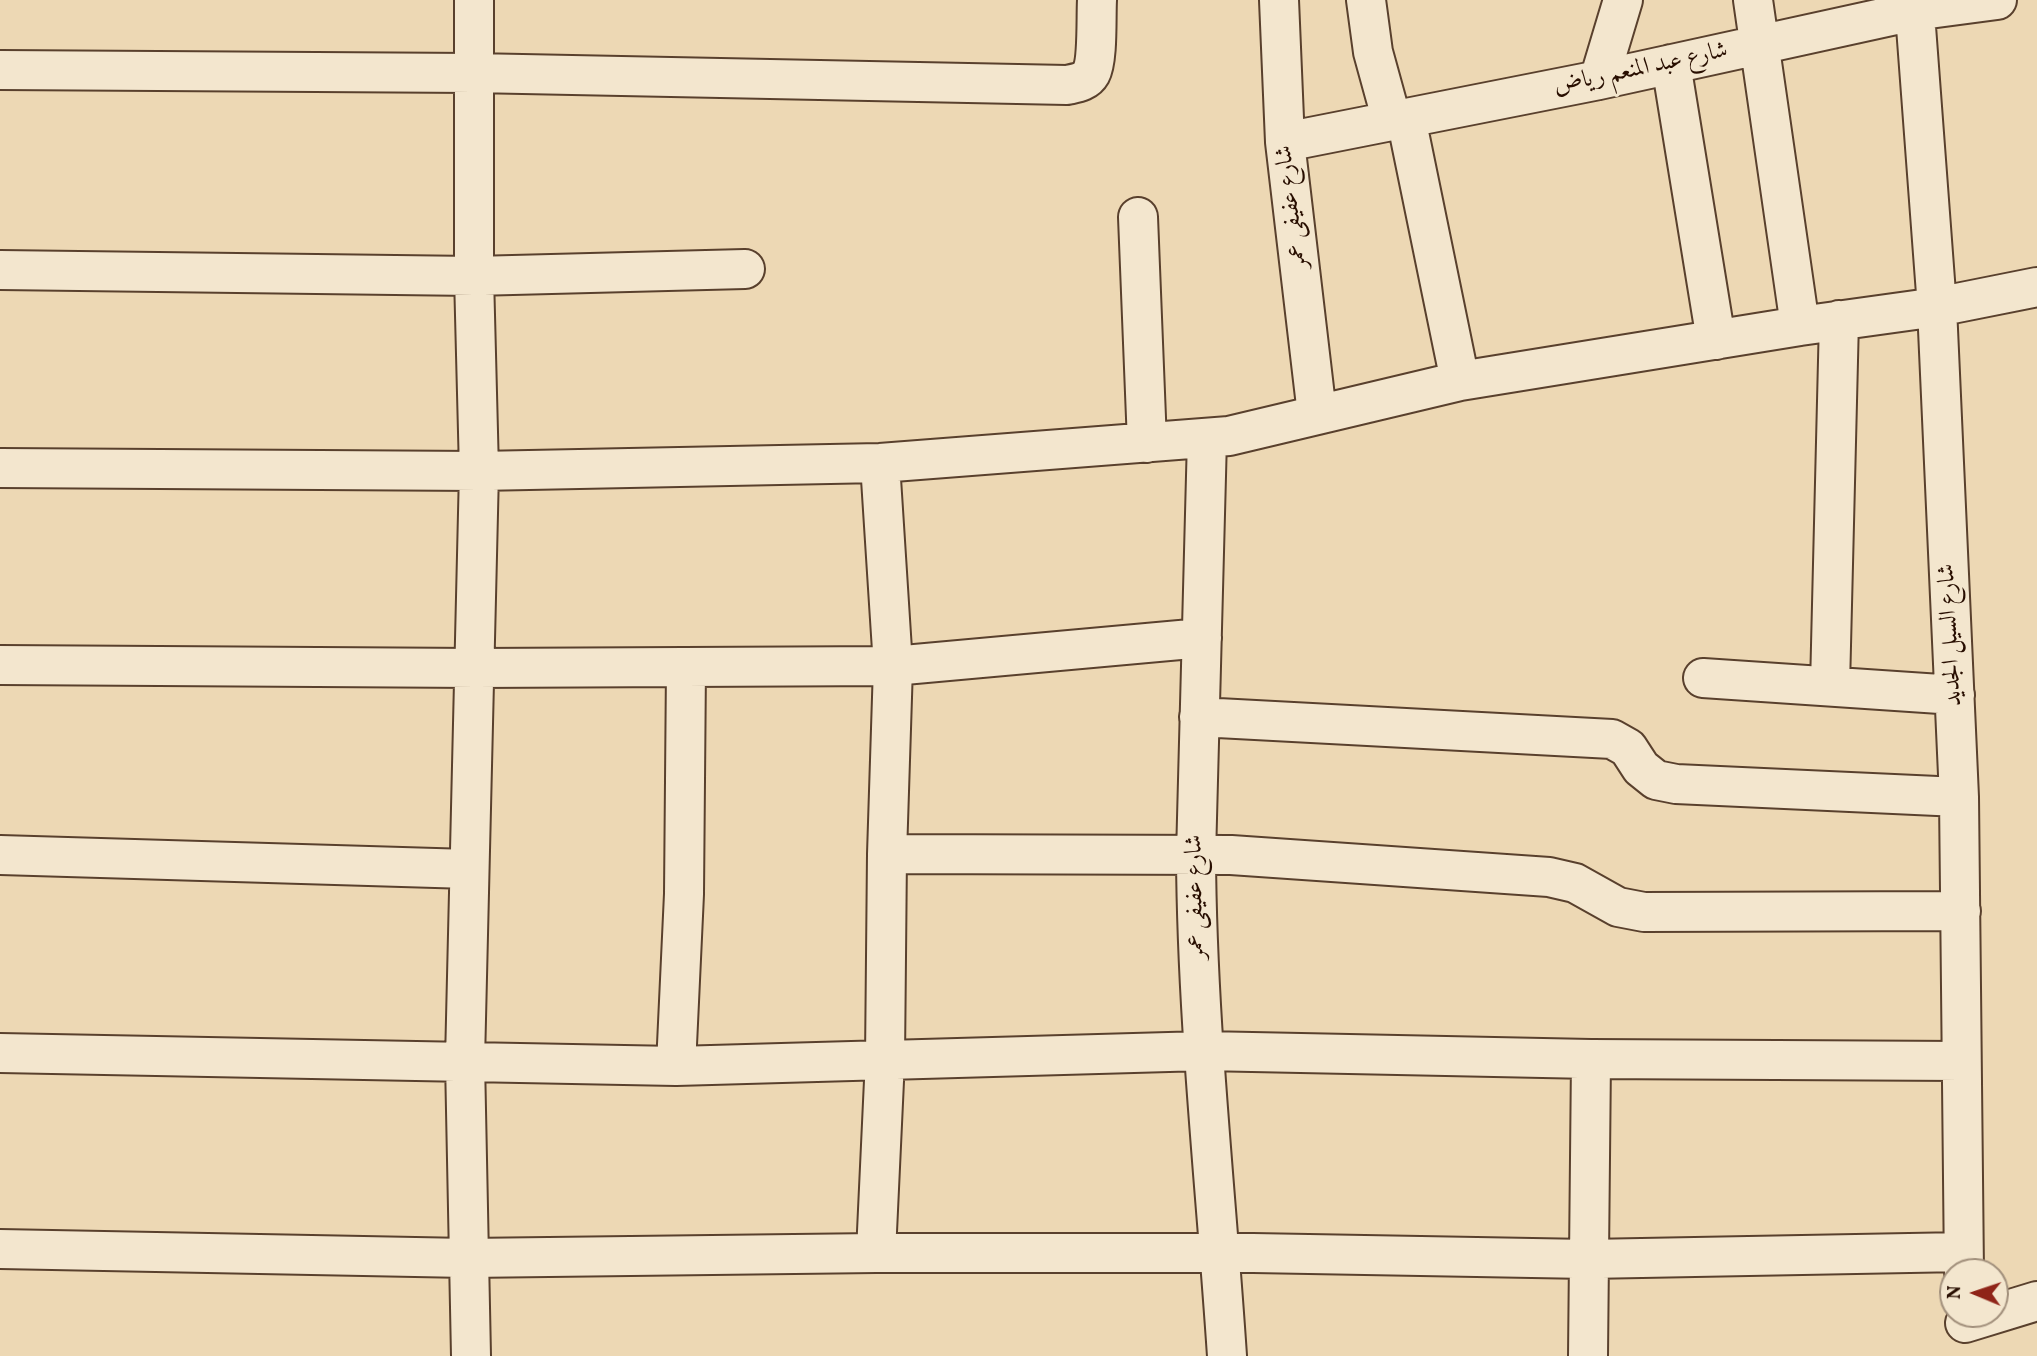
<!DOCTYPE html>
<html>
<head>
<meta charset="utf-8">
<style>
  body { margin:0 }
  #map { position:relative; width:2037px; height:1356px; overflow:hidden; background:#edd8b4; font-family:Vollkorn,serif }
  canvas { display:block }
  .north { position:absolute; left:1939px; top:1258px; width:70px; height:70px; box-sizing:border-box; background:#f3e6ce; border:2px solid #a2907c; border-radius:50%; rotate:272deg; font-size:19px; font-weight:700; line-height:28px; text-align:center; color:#280e00 }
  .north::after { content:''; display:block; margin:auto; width:24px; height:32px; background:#8f2418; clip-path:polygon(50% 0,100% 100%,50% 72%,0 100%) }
</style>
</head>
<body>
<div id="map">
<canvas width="2037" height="1356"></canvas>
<div class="north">N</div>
</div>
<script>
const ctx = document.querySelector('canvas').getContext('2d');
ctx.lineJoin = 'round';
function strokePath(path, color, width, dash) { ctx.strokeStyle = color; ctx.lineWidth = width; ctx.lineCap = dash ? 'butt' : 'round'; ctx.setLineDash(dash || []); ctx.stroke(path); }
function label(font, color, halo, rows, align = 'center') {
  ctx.font = font + ' Vollkorn,Amiri,serif'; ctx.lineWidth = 6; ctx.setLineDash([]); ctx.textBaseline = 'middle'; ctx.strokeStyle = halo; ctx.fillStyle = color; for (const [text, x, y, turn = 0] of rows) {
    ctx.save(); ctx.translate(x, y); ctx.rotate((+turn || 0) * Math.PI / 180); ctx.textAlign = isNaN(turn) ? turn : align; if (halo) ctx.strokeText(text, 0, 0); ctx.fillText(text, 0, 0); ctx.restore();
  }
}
const minor = new Path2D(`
  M1279,0L1285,142L1317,414
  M1366,0L1373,52L1392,121
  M1753,0L1800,326
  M1914,0L1937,307L1959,797L1964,1272
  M1671,64L1716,340
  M0,70L473,73L1067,85C1076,83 1086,82 1091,73C1098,60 1096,17 1097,0
  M1599,80L1623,0
  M1406,118L1460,381
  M1285,142L1599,80L1914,11L1997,0
  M1138,217L1147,443
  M0,270L474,276L745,269
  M1207,438L1196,856C1197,1023 1216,1189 1227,1356
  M0,468L479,471L880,463L1229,436L1460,381L1800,326L1937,307L2037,287
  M0,665L476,668L893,666L1202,638
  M1703,678L1955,695
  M1830,686L1839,320
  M1199,717L1612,739L1628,748L1641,768L1656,780L1676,784L1959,797
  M887,854L1231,855L1549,877L1575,883L1618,907L1644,912L1961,911
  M0,855L469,869
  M0,1053L676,1066L1204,1051L1591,1059L1961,1061
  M676,1066L684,894L686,667
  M0,1249L467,1258L876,1253L885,1059L887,854L893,666L880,463
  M876,1253H1253L1588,1259L1963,1252
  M1965,1323L2037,1301
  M471,1356L465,1061L479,471L474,276V0
  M1588,1356L1591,1059`);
strokePath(minor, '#59402d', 42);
strokePath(minor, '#f3e6ce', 38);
label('24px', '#280e00', '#f3e6ce', [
  ["شارع عبد المنعم رياض",1641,70,-12],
  ["شارع عفيفى عمر",1293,207,-97],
  ["شارع السيل الجديد",1952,635,-93],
  ["شارع عفيفى عمر",1197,897,-91]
]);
</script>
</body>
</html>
